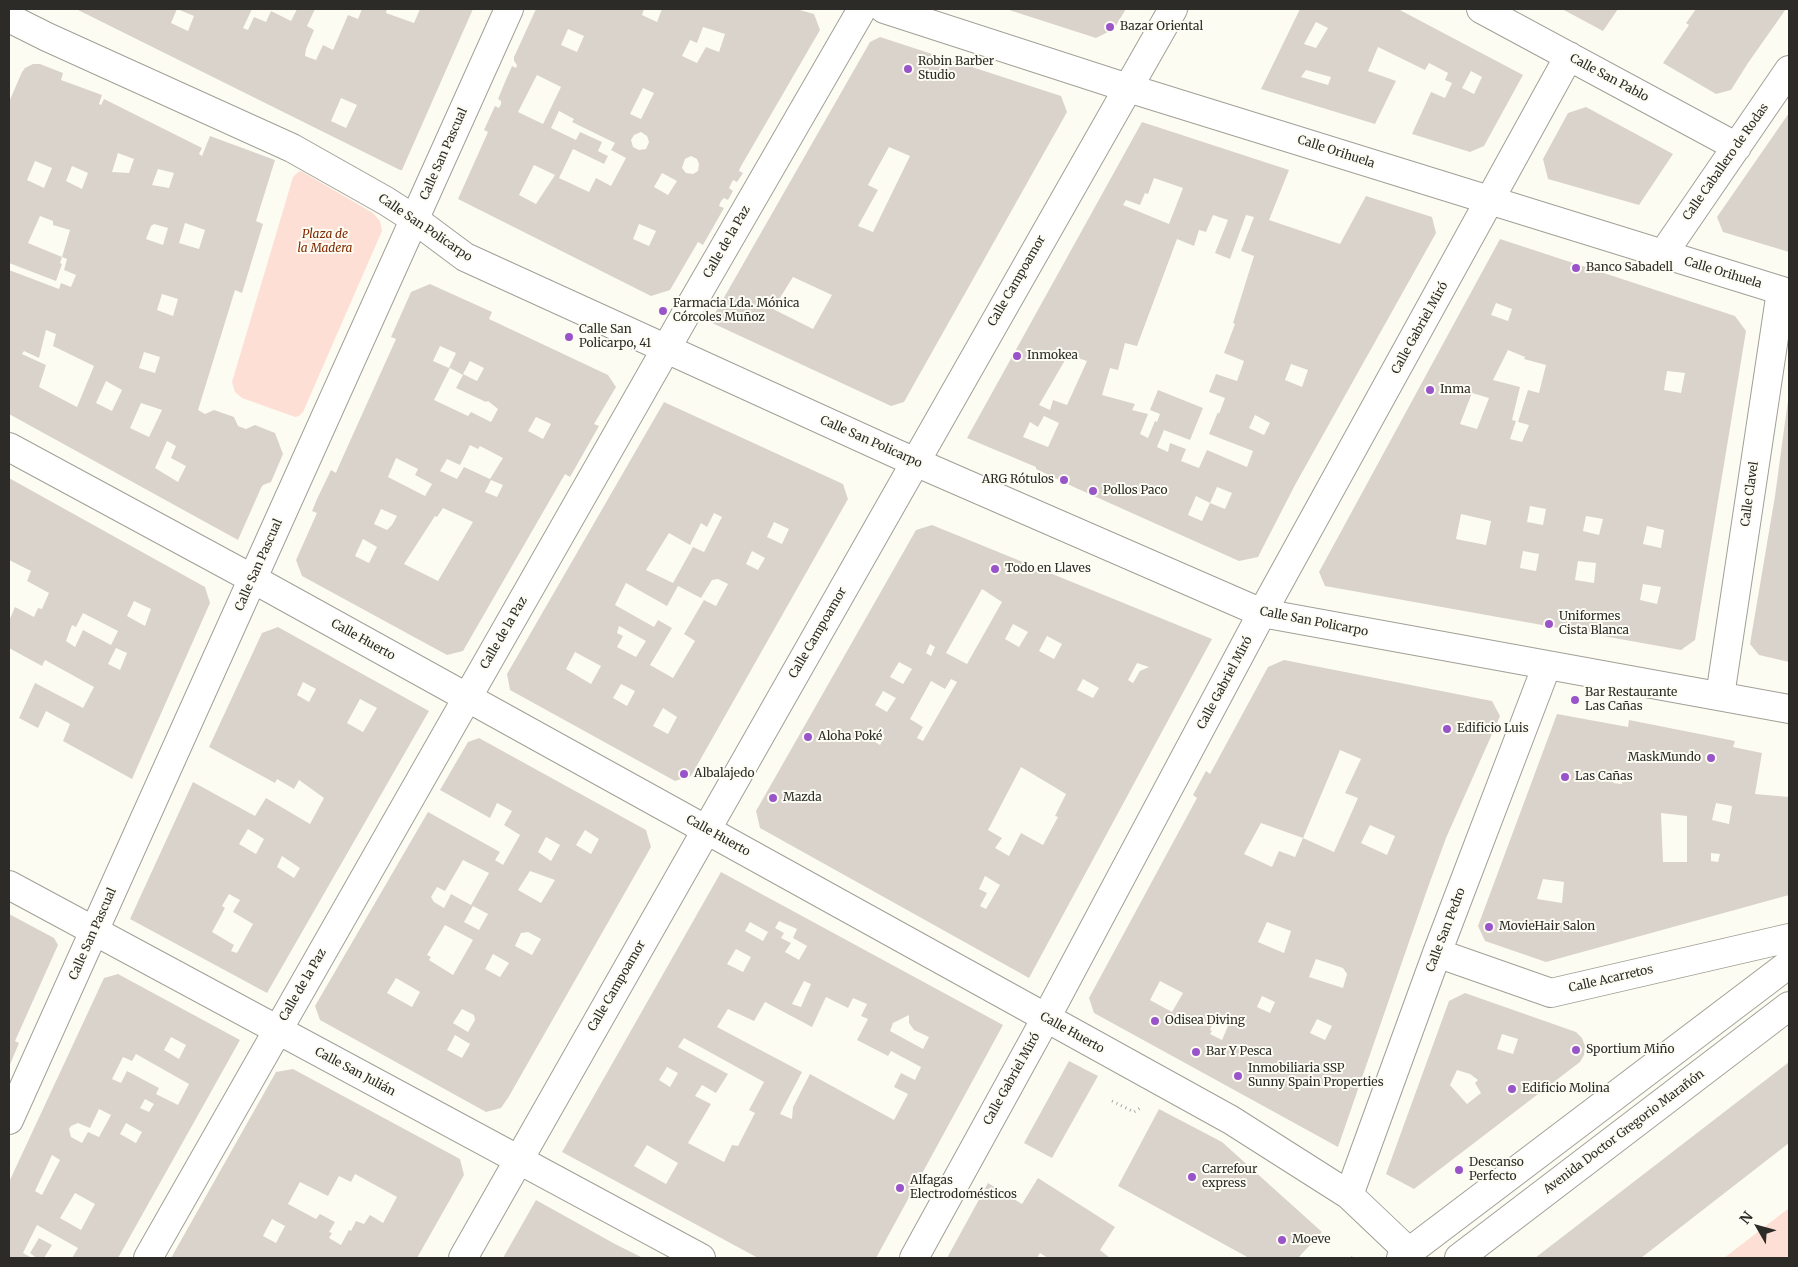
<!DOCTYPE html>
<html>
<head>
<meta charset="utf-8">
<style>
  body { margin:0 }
  #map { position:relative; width:1798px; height:1267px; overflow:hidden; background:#fdfcf3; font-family:Merriweather,serif }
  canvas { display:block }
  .frame { position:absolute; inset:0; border:10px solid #2c2b28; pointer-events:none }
  .north { position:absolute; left:1733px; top:1202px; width:50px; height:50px; -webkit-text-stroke:4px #fdfcf3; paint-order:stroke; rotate:308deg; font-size:14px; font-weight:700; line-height:20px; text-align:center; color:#2c2b28 }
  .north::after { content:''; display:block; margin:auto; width:18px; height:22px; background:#2c2b28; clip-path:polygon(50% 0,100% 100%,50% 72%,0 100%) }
</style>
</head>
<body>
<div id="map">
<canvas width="1798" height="1267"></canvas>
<div class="frame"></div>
<div class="north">N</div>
</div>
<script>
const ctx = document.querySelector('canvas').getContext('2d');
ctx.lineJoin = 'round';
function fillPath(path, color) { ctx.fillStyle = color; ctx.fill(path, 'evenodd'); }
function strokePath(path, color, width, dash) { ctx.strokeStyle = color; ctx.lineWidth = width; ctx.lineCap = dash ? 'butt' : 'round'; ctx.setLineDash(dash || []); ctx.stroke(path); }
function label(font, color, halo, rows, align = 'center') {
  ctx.font = font + ' Merriweather,serif'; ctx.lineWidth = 4; ctx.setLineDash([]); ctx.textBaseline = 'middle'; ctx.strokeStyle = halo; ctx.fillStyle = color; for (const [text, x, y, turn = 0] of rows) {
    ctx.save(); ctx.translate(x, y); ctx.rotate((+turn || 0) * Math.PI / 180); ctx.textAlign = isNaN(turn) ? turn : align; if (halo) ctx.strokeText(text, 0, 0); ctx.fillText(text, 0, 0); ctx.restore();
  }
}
fillPath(new Path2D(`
  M301,171L373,213L380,221L382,231L303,412L299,416L295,417L242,398L235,392L232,382L293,177L298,172Z
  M1789,1208V1258H1724Z`), '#fedfd5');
fillPath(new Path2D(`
  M76,9H177L171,23L188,31L194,16L177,9H252L243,28L248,30L254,17L266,22L271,11L291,21L297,9H315L307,26L314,30L306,49L305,56L316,60L323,45L333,50L348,15L358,19L362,9H387L386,13L414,23L420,9H473L402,170H400ZM341,98L357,105L346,128L331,121Z
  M536,9H644L642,15L657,22L662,9H796L814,14L820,30L740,168L739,171L743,173L737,182L733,180L729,188L733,191L728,200L724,198L721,201L719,206L724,208L703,245L698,242L670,290L651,296L458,199L488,132L484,130L495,106L499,108L501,104V101L498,99L505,82L512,66L516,68L517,65L514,61V57ZM703,27L725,34L719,52L706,47L697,63L682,56L690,40L697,43ZM568,29L584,36L577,52L561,45ZM537,75L561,87L543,124L518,112ZM643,88L654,93L641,119L630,114ZM559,111L574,119L572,122L615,143L611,150L626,158L611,186L596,178L589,192L559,178L573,149L604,164L608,156L598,151L602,142L580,132L576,140L551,128ZM641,132L647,136L649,142L646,149L639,150L633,147L631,140L634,135ZM691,156L697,159L699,164L698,171L693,174L686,173L682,168L685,159ZM534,165L555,175L536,204L519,195ZM662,173L677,181L668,195L654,187ZM639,224L656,231L649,246L633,239Z
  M1006,9H1126L1114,29L1096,38Z
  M1300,9H1398L1523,75L1484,146L1470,152L1412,134L1431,92L1445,98L1452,83L1445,80L1448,73L1429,63L1425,70L1378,47L1368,71L1396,81L1375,124L1261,89ZM1316,22L1328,28L1316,48L1304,44ZM1306,70L1331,77L1328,85L1301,77ZM1471,71L1482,77L1474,94L1462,88Z
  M1562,9H1618L1603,31Z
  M1696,9H1786L1748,63L1731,90L1716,94L1663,63L1689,25L1686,23Z
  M880,37L1061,96L1067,112L904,402L891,406L710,322L870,42ZM889,147L910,156L873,232L858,226L878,190L868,185ZM793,277L832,295L813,329L773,309Z
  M33,64H40L63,73L61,80L102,95L99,104L101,105L104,99L202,148L199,154L202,156L210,136L275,160L256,221L263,224L242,293L235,290L198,410L205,414L214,410L234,417L238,426L246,429L255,425L275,433L283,454L271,482L263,485L261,488L238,540L9,414V270L59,289L61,283L71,287L76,275L64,270L67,259L62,257L70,230L53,225V221L40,216L28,243L62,257L60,263L62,264L56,281L9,263V102L22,72L25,68ZM118,153L134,159L129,173L112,172ZM35,161L52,168L44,188L27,180ZM72,166L88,173L82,189L66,181ZM158,169L174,173L169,188L152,185ZM185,223L205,230L199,249L179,243ZM154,224L168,228L163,245L146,239L151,226ZM162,294L178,299L173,316L157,310ZM46,330L56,334L53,346L94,366L77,407L39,387L46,365L22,354L24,351L39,358ZM144,352L160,357L155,373L139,368ZM106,381L122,390L112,411L96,403ZM141,403L162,410L149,437L130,428ZM167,441L176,446L171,458L186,466L178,482L155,468Z
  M1586,107L1673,154L1639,205L1548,179L1543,159L1568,113Z
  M1789,113V252L1723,232L1717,217Z
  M1142,122L1289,170L1269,220L1340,244L1366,196L1432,217L1436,233L1295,485L1258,557L1239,561L1076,488L1036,469V467L967,438ZM1154,178L1183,188L1169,224L1123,205L1126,200L1140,205L1145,193L1148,194ZM1213,215L1228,220L1215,253L1230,259L1246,215L1254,217L1241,251L1254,256L1233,323L1235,324L1224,353L1244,361L1237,381L1216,374L1209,392L1225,398L1219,414L1218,412L1209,434L1253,451L1247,467L1207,450L1199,468L1181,461L1186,449L1170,443L1168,452L1157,447L1164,430L1190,440L1203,408L1158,390L1150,410L1160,414L1157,422L1155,421L1148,438L1140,434L1148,414L1132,410L1135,404L1102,395L1110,368L1118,370L1125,343L1137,346L1177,239L1194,246L1199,230L1206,232ZM1068,355L1087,361L1067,405L1053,400L1050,410L1039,405ZM1291,364L1308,370L1302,387L1285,380ZM1255,415L1270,423L1264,435L1249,428ZM1044,416L1059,423L1048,447L1023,437L1030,422L1038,427ZM1217,487L1232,493L1225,509L1210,503L1202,521L1188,515L1196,496L1210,503Z
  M1500,239L1735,316L1746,331L1695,640L1681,650L1325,586L1319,572ZM1496,303L1512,309L1508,321L1491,315ZM1508,350L1525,357L1524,359L1546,365L1539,393L1528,390L1518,422L1529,425L1522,442L1510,439L1516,421L1512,420L1520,387L1493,380ZM1667,371L1685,373L1681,393L1664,390ZM1472,393L1489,398L1477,429L1460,424ZM1530,506L1546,509L1543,525L1527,522ZM1461,514L1491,521L1486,545L1456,539ZM1586,516L1603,519L1599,535L1583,531ZM1647,526L1664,530L1661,548L1643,544ZM1523,551L1539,554L1536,571L1520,568ZM1578,561L1596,563L1594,583L1575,580ZM1643,584L1661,587L1657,604L1640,600Z
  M430,284L492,312L489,319L608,375L616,387L594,424L599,426L570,477L565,474L463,651L447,655L302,576L296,560L317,513L312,511L317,499L331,470L336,473L337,470L396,339L391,337L411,292ZM440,346L456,353L449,368L433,361ZM470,361L484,368L477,381L463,374ZM450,368L463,375L456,388L486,402L488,401L498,409L491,422L471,412L468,416L434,400ZM536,417L551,424L543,439L528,431ZM470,445L478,449L480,446L503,458L490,479L464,467L457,479L440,471L447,459L460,465ZM396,458L418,469L415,475L432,484L425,496L388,477ZM491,480L503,485L497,497L485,492ZM443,508L473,522L438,581L404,564L435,516L437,517ZM381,509L397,516L392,525L387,530L374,524ZM363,539L377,547L369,563L355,556Z
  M1788,400H1789V662L1759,655L1750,644L1775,496Z
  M664,402L843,484L848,499L691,776L675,781L510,690L507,674ZM714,513L722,517L704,552L693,547L673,583L646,570L669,533L690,545L701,523L707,527ZM774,522L789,529L782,544L767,537ZM752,551L765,558L758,570L746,564ZM718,579L728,584L716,606L704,600L684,634L695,641L673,678L650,665L672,628L658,620L654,627L615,605L626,583L667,606L678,586L701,598L712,580ZM619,626L646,641L636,657L617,647L623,636L617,633ZM575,652L601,666L591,684L566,669ZM621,684L635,691L627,706L613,698ZM663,708L677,717L668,734L653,726Z
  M9,478L205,587L210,603L132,779L63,741L70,724L46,711L38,728L19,718L35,683L83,708L94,687L45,660L42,666L9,648V621L15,607L34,617L38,608L42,609L49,593L27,581L31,571L9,560ZM134,601L151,609L145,626L127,616ZM83,613L118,631L111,645L83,630L75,647L66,641L72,625L76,627ZM116,648L127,653L120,670L108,664Z
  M932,525L1212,639L1029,978L760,828L756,811L916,530ZM982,589L1002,602L967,664L946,653ZM1013,624L1028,632L1019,647L1005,639ZM1047,636L1062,644L1054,659L1039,651ZM930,644L935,647L931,656L926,653ZM899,662L912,669L903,684L890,677ZM1137,663L1149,667L1140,671L1133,683L1128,680ZM951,679L957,682L923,741L917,738L923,727L910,719L931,681L945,689ZM1083,679L1099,688L1093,698L1077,690ZM883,691L896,698L887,712L875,705ZM880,733L885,736L880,745L875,742ZM1021,767L1066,794L1055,816L1058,817L1043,845L1021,833L1009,856L995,848L1002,838L988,830ZM985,876L1000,885L986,909L980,906L987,893L979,889Z
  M278,627L429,711L267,993L130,919L193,782L255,816L266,798L310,824L324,798L299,780L294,789L277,779L275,783L209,747L262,633ZM303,682L316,689L309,702L297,695ZM360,699L377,708L363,732L347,723ZM248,829L264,839L256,854L239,844ZM282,856L300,868L294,878L277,867ZM229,894L240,900L233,912L253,924L237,953L231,951L234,945L212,932L225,908L222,906Z
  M1284,660L1492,701L1500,716L1446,838L1427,890L1338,1147L1094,1013L1089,998L1197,798L1193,795L1206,771L1210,774L1268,667ZM1340,750L1361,759L1345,793L1358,798L1334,852L1303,838ZM1261,823L1303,838L1295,857L1279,851L1272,867L1244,854ZM1370,825L1395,836L1387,855L1361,843ZM1267,922L1291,931L1284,953L1258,942ZM1316,959L1343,968L1347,974L1343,988L1309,977ZM1160,981L1183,993L1172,1012L1150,1000ZM1262,996L1275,1002L1270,1013L1257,1007ZM1217,1013L1231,1019L1222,1040L1210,1034L1212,1031L1210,1030ZM1317,1019L1332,1026L1325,1040L1310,1033Z
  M1557,714L1628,727L1629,720L1735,741L1733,747L1762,753L1755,794L1789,797V895L1546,962L1485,941L1478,926ZM1615,770L1624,771L1622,784L1613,783ZM1716,803L1732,806L1729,824L1712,820ZM1661,813L1687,816V862H1663ZM1711,853L1720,854L1718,862L1711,861ZM1543,879L1564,882L1562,903L1537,899Z
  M479,738L646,830L651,847L508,1098L501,1108L486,1112L320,1020L315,1006L428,812L500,852L495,860L503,865L520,835L504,825L512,811L497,803L490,818L440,790L468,742ZM585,830L599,839L591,854L576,845ZM546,837L560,845L551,861L538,852ZM463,860L489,873L471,905L451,894L444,908L434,902L431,897L437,887L445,891ZM530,871L555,880L541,903L518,890ZM473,906L488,914L479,930L464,922ZM445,925L473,940L453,975L429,960L431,957L427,955ZM528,932L541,939L532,955L515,946L521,933ZM493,954L509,963L500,977L485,969ZM396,978L420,992L412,1007L387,993ZM462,1009L474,1015L475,1020L468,1032L453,1023ZM455,1035L470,1044L462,1058L447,1050Z
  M721,872L1003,1025L876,1258H758L562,1152ZM779,921L797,929L793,938L807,946L799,960L785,952L791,943L781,938L784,933L775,928ZM750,922L768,932L763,941L745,931ZM736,949L751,957L743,972L727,964ZM804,981L811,984L801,1007L792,1004ZM826,997L848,1008L853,998L867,1004L861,1016L868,1019L857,1040L888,1056L891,1051L921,1067L915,1080L901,1073L894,1087L908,1094L894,1120L810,1074L793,1107L792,1119L780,1114L802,1072L717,1027L728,1009L754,1021L765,1002L812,1027ZM909,1015V1023L914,1030L929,1037L923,1049L890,1031L893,1023ZM684,1038L764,1082L749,1110L755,1113L738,1146L732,1145L724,1162L688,1143L711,1104L695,1096L702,1085L716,1093L728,1074L678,1047ZM667,1067L678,1073L670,1087L659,1080ZM647,1145L678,1163L666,1184L634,1166Z
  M9,914L54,938L58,945L15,1041L19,1043L9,1067Z
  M118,974L240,1040L118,1258H72L78,1248L37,1225L23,1253L32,1258H9V1182L104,978ZM171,1037L186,1045L179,1059L164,1050ZM136,1054L189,1084L178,1105L156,1094L159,1088L127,1071L121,1083L112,1079L123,1057L132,1061ZM145,1099L154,1104L149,1112L140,1108ZM99,1109L111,1115L99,1137L88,1132L82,1143L71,1137L69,1129L71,1126L78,1123L90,1128ZM126,1123L142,1132L136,1143L120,1134ZM52,1155L60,1160L42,1195L35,1191ZM75,1193L95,1204L81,1230L60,1218Z
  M1465,993L1576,1032L1582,1038L1585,1046L1584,1055L1580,1062L1414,1189L1386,1174L1449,1001ZM1502,1034L1518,1039L1513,1054L1497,1049ZM1457,1070L1470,1074L1478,1080L1475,1083L1481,1093L1467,1104L1450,1085Z
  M1069,1061L1098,1076L1052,1158L1024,1143Z
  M1789,1062V1143L1641,1258H1535Z
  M293,1069L460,1159L464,1175L417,1258H171L276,1072ZM355,1174L397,1197L383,1223L370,1215L364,1224L356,1221L351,1231L349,1230L341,1245L329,1238L332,1233L329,1232L335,1222L320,1214L316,1219L288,1204L300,1182L328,1196L339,1176L351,1182ZM272,1219L285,1226L276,1243L263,1236Z
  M1159,1109L1222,1142L1322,1232L1298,1258H1249L1118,1186Z
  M1038,1178L1115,1227L1100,1250L1110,1258H1048L1040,1253L1037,1258H947L988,1183L1022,1204Z
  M536,1200L615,1244L643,1258H503Z
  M39,1238L52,1245L44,1258H34L35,1257L30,1253Z`), '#dad3cc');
const minor = new Path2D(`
  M884,9L1128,88L1789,293
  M1481,9L1737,147
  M9,18L47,37L292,148L386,201L414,219L465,257L897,454L1262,613L1789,709
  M1663,254L1789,70
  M9,447L253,579L1231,1120L1349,1195L1409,1252
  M1720,696L1781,291
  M9,885L701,1258
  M1437,953L1551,993L1789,938
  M9,1120L509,9
  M1349,1195L1437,953L1547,665
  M148,1258L687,312L862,9
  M463,1258L1173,9
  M914,1258L1046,1018L1262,613L1569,56
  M1401,1258L1789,964
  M1459,1258L1789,1006`);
strokePath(minor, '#a1a097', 30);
strokePath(new Path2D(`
  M1112,1101L1134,1112L1140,1108
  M1352,1258L1356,1255`), '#a8a7a1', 3, [1, 4]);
strokePath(minor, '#fff', 28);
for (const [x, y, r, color] of [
  [1110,27,5,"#9954c9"],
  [908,69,5,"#9954c9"],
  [1576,268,5,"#9954c9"],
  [663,311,5,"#9954c9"],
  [569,337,5,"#9954c9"],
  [1017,356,5,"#9954c9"],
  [1430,390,5,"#9954c9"],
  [1064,480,5,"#9954c9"],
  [1093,491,5,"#9954c9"],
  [995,569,5,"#9954c9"],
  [1549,624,5,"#9954c9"],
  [1575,700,5,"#9954c9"],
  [1447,729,5,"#9954c9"],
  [808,737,5,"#9954c9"],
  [1711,758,5,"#9954c9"],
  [684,774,5,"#9954c9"],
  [1565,777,5,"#9954c9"],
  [773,798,5,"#9954c9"],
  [1489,927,5,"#9954c9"],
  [1155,1021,5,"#9954c9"],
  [1576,1050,5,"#9954c9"],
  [1196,1052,5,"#9954c9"],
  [1238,1076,5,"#9954c9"],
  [1512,1089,5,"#9954c9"],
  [1459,1170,5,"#9954c9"],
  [1192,1177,5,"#9954c9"],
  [900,1188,5,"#9954c9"],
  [1282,1240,5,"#9954c9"]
]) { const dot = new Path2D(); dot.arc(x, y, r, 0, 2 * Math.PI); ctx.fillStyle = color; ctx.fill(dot); strokePath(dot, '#fdfcf3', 2); }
label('12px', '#2c2b28', '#fdfcf3', [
  ["Bazar Oriental",1120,27],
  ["Robin Barber",918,62],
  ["Studio",918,76],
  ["Banco Sabadell",1586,268],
  ["Farmacia Lda. Mónica",673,304],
  ["Córcoles Muñoz",673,318],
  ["Calle San",579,330],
  ["Policarpo, 41",579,344],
  ["Inmokea",1027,356],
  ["Inma",1440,390],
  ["ARG Rótulos",1054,480,"right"],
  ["Pollos Paco",1103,491],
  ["Todo en Llaves",1005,569],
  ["Uniformes",1559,617],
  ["Cista Blanca",1559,631],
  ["Bar Restaurante",1585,693],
  ["Las Cañas",1585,707],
  ["Edificio Luis",1457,729],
  ["Aloha Poké",818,737],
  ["MaskMundo",1701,758,"right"],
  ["Albalajedo",694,774],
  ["Las Cañas",1575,777],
  ["Mazda",783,798],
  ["MovieHair Salon",1499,927],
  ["Odisea Diving",1165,1021],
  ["Sportium Miño",1586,1050],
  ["Bar Y Pesca",1206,1052],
  ["Inmobiliaria SSP",1248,1069],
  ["Sunny Spain Properties",1248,1083],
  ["Edificio Molina",1522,1089],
  ["Descanso",1469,1163],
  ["Perfecto",1469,1177],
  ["Carrefour",1202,1170],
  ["express",1202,1184],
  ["Alfagas",910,1181],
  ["Electrodomésticos",910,1195],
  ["Moeve",1292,1240]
], 'left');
label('12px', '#2c2b28', '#fdfcf3', [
  ["Calle San Pablo",1609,78,28],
  ["Calle Orihuela",1336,152,18],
  ["Calle San Pascual",444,154,-66],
  ["Calle Caballero de Rodas",1726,162,-55],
  ["Calle San Policarpo",425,228,34],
  ["Calle de la Paz",727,242,-60],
  ["Calle Orihuela",1723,273,17],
  ["Calle Campoamor",1017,281,-60],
  ["Calle Gabriel Miró",1420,328,-61],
  ["Calle San Policarpo",871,442,24],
  ["Calle Clavel",1750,494,-82],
  ["Calle San Pascual",259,565,-66],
  ["Calle San Policarpo",1314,622,11],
  ["Calle de la Paz",504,633,-60],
  ["Calle Campoamor",818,633,-60],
  ["Calle Huerto",363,640,29],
  ["Calle Gabriel Miró",1225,683,-62],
  ["Calle Huerto",718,836,29],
  ["Calle San Pedro",1446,930,-69],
  ["Calle San Pascual",93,934,-66],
  ["Calle Acarretos",1611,979,-13],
  ["Calle de la Paz",303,985,-60],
  ["Calle Campoamor",617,986,-60],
  ["Calle Huerto",1072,1033,29],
  ["Calle San Julián",355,1072,28],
  ["Calle Gabriel Miró",1012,1079,-61],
  ["Avenida Doctor Gregorio Marañón",1624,1132,-37]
]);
label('italic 12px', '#812902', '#fdfcf3', [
  ["Plaza de",325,235],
  ["la Madera",325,249]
]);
</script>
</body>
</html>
